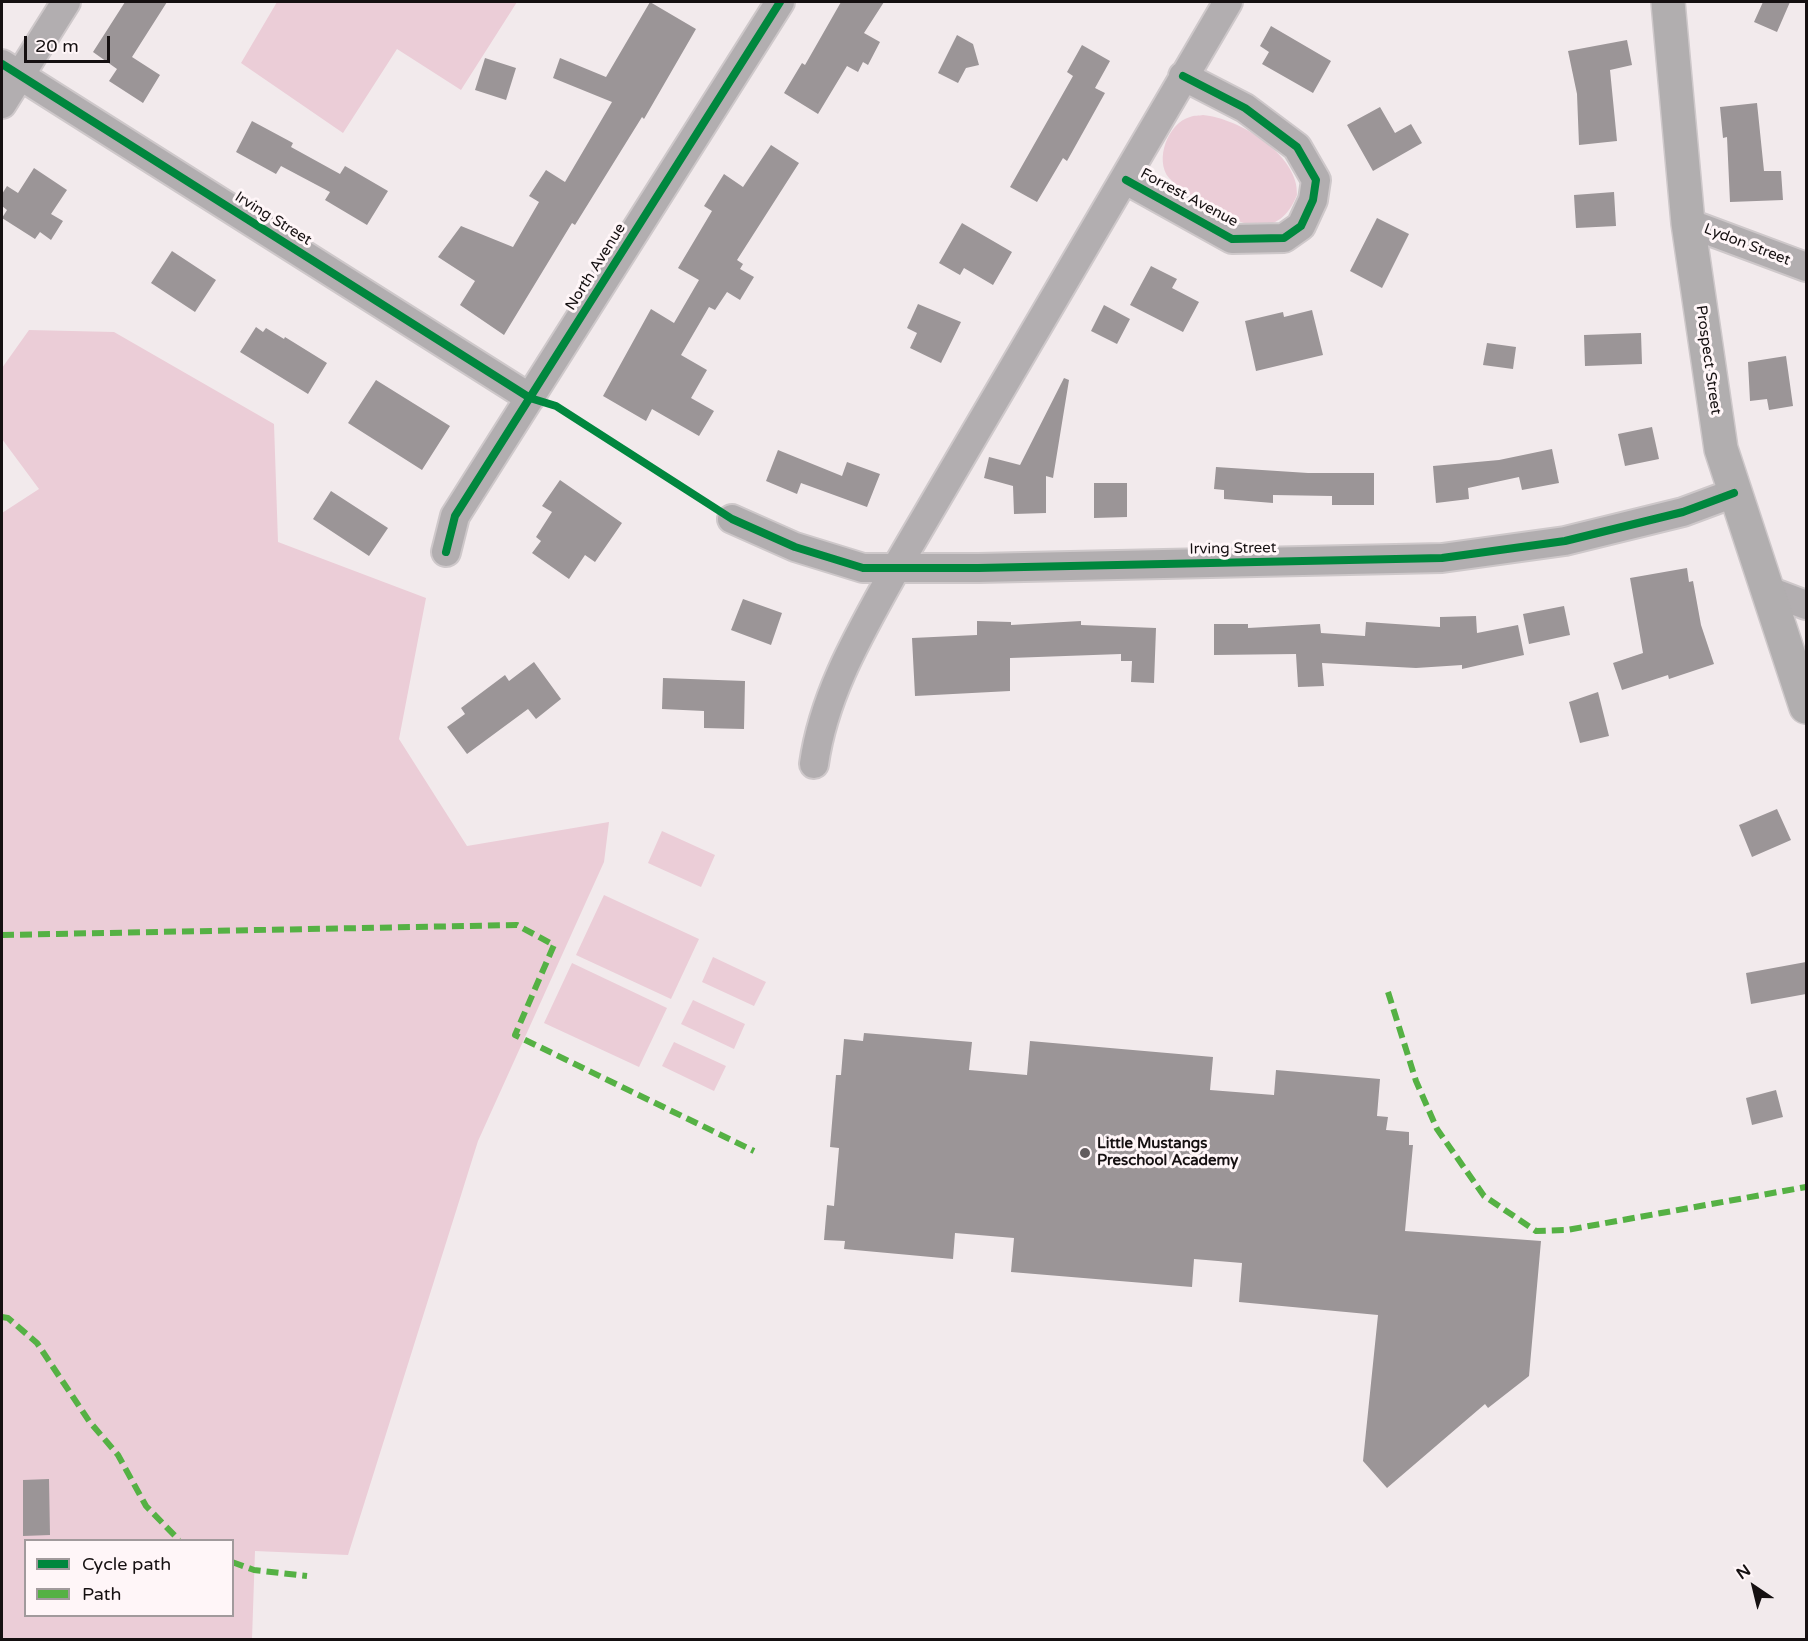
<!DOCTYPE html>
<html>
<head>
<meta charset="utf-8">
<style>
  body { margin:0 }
  #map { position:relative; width:1808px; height:1641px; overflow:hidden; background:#f2eaec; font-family:"Varela Round",sans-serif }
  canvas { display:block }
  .frame { position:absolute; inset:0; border:3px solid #151011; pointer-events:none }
  .legend { position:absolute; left:24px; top:1539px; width:210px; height:78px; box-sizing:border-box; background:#fff6f8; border:2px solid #a19a9c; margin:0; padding:8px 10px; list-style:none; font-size:18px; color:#151011 }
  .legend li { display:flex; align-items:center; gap:12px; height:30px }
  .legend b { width:30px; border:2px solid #a19a9c }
  .north { position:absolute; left:1724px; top:1557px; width:60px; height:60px; -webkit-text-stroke:4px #fff6f8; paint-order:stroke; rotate:325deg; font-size:16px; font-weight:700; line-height:24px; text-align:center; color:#151011 }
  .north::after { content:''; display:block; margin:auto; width:21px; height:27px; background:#151011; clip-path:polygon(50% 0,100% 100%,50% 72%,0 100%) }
  .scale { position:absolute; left:24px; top:36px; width:86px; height:27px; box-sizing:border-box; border:3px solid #151011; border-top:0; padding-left:8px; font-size:18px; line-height:21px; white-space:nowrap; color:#151011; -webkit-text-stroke:4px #fff6f8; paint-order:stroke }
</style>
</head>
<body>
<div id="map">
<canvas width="1808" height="1641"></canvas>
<div class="frame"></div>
<ul class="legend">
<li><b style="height:8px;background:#00873e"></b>Cycle path</li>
<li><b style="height:8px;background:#55b144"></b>Path</li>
</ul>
<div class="north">N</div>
<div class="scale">20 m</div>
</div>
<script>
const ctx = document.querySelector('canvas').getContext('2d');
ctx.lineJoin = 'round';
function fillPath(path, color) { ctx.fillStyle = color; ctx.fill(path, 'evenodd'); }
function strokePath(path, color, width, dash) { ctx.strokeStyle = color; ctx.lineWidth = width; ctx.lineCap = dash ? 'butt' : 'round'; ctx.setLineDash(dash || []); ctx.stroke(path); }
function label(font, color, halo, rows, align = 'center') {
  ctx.font = font + ' "Varela Round",sans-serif'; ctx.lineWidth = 6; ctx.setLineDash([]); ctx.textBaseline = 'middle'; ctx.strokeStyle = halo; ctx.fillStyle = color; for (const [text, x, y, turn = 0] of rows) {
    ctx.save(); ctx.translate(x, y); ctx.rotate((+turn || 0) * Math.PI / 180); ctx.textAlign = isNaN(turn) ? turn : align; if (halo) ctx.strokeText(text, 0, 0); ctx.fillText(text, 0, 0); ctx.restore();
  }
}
fillPath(new Path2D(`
  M277,2H517L461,90L397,49L343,133L241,63Z
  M1203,115C1239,118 1300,156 1297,195C1277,245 1235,223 1202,202C1191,195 1178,188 1169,178C1154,160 1168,123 1190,117C1194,115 1199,116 1203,115Z
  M29,330L114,332L274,424L278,542L426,598L399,739L467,846L609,822L604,862L478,1141L348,1555L255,1551L252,1639H2V513L39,489L2,439V368ZM26,1540H232V1616H26Z
  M662,831L715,855L701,887L648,863Z
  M604,895L699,939L671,999L576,955Z
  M713,957L766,982L754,1006L702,982Z
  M572,963L667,1008L639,1067L544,1023Z
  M693,1000L745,1024L734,1049L681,1024Z
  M674,1042L726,1066L714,1091L662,1066Z`), '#ebcdd7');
fillPath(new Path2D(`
  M125,2H167L132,57L160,75L143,103L109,81L117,69L93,52Z
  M650,2L696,29L644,119L642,117L575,225L572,223L504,335L460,305L475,281L438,257L461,226L513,247L539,202L529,196L546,170L565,182L612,102L553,78L560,58L606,77Z
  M841,2H884L864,33L880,42L868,65L863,62L858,72L847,66L818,114L784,93L802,63L805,65Z
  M1763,2H1790L1777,32L1754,22Z
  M1271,26L1331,61L1313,93L1262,64L1269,52L1260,46Z
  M957,35L973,44L979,65L966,68L958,83L938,73Z
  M1627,40L1632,65L1610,70L1617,141L1579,145L1577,94L1568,51Z
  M1082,45L1110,61L1095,88L1105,93L1067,161L1063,158L1037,202L1010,187L1073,76L1067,72Z
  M485,58L516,68L506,100L475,90Z
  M1757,103L1764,171H1781L1783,200L1730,202L1727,137L1723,138L1720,107Z
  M1380,107L1395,133L1411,124L1422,143L1373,171L1347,125Z
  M252,121L293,143L291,147L340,174L345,166L388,191L367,225L325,200L330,192L281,166L276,174L236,152Z
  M771,145L799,163L737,260L743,264L740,269L754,277L740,300L727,292L715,310L709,307L681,355L707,370L691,398L714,411L699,436L652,409L646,421L603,396L651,309L674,323L699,280L678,268L712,211L704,206L724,174L743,187Z
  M34,168L67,190L51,214L63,221L51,240L40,232L35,239L2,218L7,210L2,206V194L7,186L18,193Z
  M1614,192L1616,226L1576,228L1574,195Z
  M1377,218L1409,234L1382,288L1350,271Z
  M962,223L1012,252L993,285L964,268L960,275L939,263Z
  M172,251L216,280L195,312L151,283Z
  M1151,266L1177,279L1172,288L1199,302L1183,332L1130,305Z
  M918,304L961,322L941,363L910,348L917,333L907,328Z
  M1104,305L1130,319L1117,344L1091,331Z
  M1312,310L1323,355L1256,371L1245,321L1283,312L1284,317Z
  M256,327L263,332L266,328L284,339L285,337L327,363L308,394L240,352Z
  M1641,333L1642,364L1585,366L1584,335Z
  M1487,343L1516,347L1513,369L1483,365Z
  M1786,356L1793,406L1769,410L1767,399L1750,401L1748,362Z
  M1064,378L1069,380L1053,478L1046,476V513L1014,514L1013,486L984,478L989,457L1020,465Z
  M376,380L450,426L422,470L348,423Z
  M1652,427L1659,459L1625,466L1618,434Z
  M1552,449L1559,483L1522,490L1519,477L1468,488L1469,499L1436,503L1433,466L1499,460Z
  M778,450L842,476L847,462L880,474L867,507L801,483L797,494L766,481Z
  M1216,467L1308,473H1374V505H1332V496L1273,495V503L1224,499V490L1214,489Z
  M560,480L622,523L595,562L585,555L569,579L532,553L541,541L536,537L552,512L542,506Z
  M1094,483H1127V517L1094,518Z
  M331,491L388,528L369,556L313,519Z
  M1687,568L1689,582L1693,581L1701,625L1714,664L1669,679L1668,675L1622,690L1613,663L1643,653L1630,578Z
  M743,599L782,613L771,645L731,630Z
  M1564,606L1570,635L1529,644L1523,614Z
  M1476,616L1477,633L1518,625L1524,655L1462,669V665L1416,668L1322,663L1324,686L1298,687L1296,654L1214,655V624H1248V628L1320,624L1321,633L1365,636L1366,622L1440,627V617Z
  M977,621L1011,622V625L1081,621V625L1156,628L1154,683L1131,682L1132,661H1121V654L1010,658V691L915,696L912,638L977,635Z
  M534,662L561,699L536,719L528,709L467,754L447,727L465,714L461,708L505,675L509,681Z
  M663,678L745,681L744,729L704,728V711L662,709Z
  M1598,692L1609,736L1580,743L1569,702Z
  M1777,809L1791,840L1752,857L1739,825Z
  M1806,962V994L1751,1004L1746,973Z
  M864,1033L972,1042L969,1070L1027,1075L1030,1041L1213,1057L1210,1090L1274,1095L1276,1070L1380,1079L1377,1116L1388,1117L1386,1130L1409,1132V1145H1413L1405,1231L1541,1241L1529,1376L1488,1408L1485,1404L1387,1488L1363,1461L1378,1315L1239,1302L1242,1263L1194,1259L1192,1287L1011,1272L1014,1238L955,1233L953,1259L844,1249L845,1241L824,1240L827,1205L834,1206L839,1148L830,1147L836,1075H841L844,1039L863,1041Z
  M1776,1090L1783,1117L1752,1125L1746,1098Z
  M49,1479L50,1535L23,1536V1480Z`), '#9b9597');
const street = new Path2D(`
  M2,64L530,398
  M2,104L66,2
  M1126,180L1232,239L1284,238L1301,226L1313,200L1316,180L1297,147L1245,108L1183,76
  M1688,223L1806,267
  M732,519L795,547L863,568H978L1442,558L1565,541L1683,512L1734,493
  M446,552L455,516L780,2
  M1769,591L1806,605
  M814,764C824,692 862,630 896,568L1228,2`);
const secondary = new Path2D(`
  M1668,2L1688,223L1721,449L1806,707`);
strokePath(street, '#cec8ca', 32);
strokePath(secondary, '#cec8ca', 36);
strokePath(street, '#b2aeb0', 28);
strokePath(secondary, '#b1aeaf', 33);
strokePath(new Path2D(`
  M2,935L517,925L554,945L515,1035L754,1151
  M1388,992L1416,1081L1437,1129L1484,1196L1536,1231L1567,1230L1806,1187
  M2,1317L8,1318L37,1343L89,1421L118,1455L146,1506L179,1540
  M232,1562L254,1570L307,1576`), '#55b144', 6, [12, 6]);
strokePath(new Path2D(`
  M2,64L530,398L556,406L732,519L795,547L863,568H978L1442,558L1565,541L1683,512L1734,493
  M1126,180L1232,239L1284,238L1301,226L1313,200L1316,180L1297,147L1245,108L1183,76
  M446,552L455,516L780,2`), '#00873e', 8);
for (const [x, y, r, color] of [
  [1085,1153,6,"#625c5e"]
]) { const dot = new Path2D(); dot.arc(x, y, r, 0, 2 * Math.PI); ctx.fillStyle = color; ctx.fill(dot); strokePath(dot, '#fff6f8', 2); }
label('15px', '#151011', '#fff6f8', [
  ["Forrest Avenue",1189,198,28],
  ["Irving Street",273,219,32],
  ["Lydon Street",1747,245,21],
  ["North Avenue",596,267,-58],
  ["Prospect Street",1708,360,82],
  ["Irving Street",1233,549,-1]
]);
label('bold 15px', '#151011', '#fff6f8', [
  ["Little Mustangs",1097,1144],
  ["Preschool Academy",1097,1161]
], 'left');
</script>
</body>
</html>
